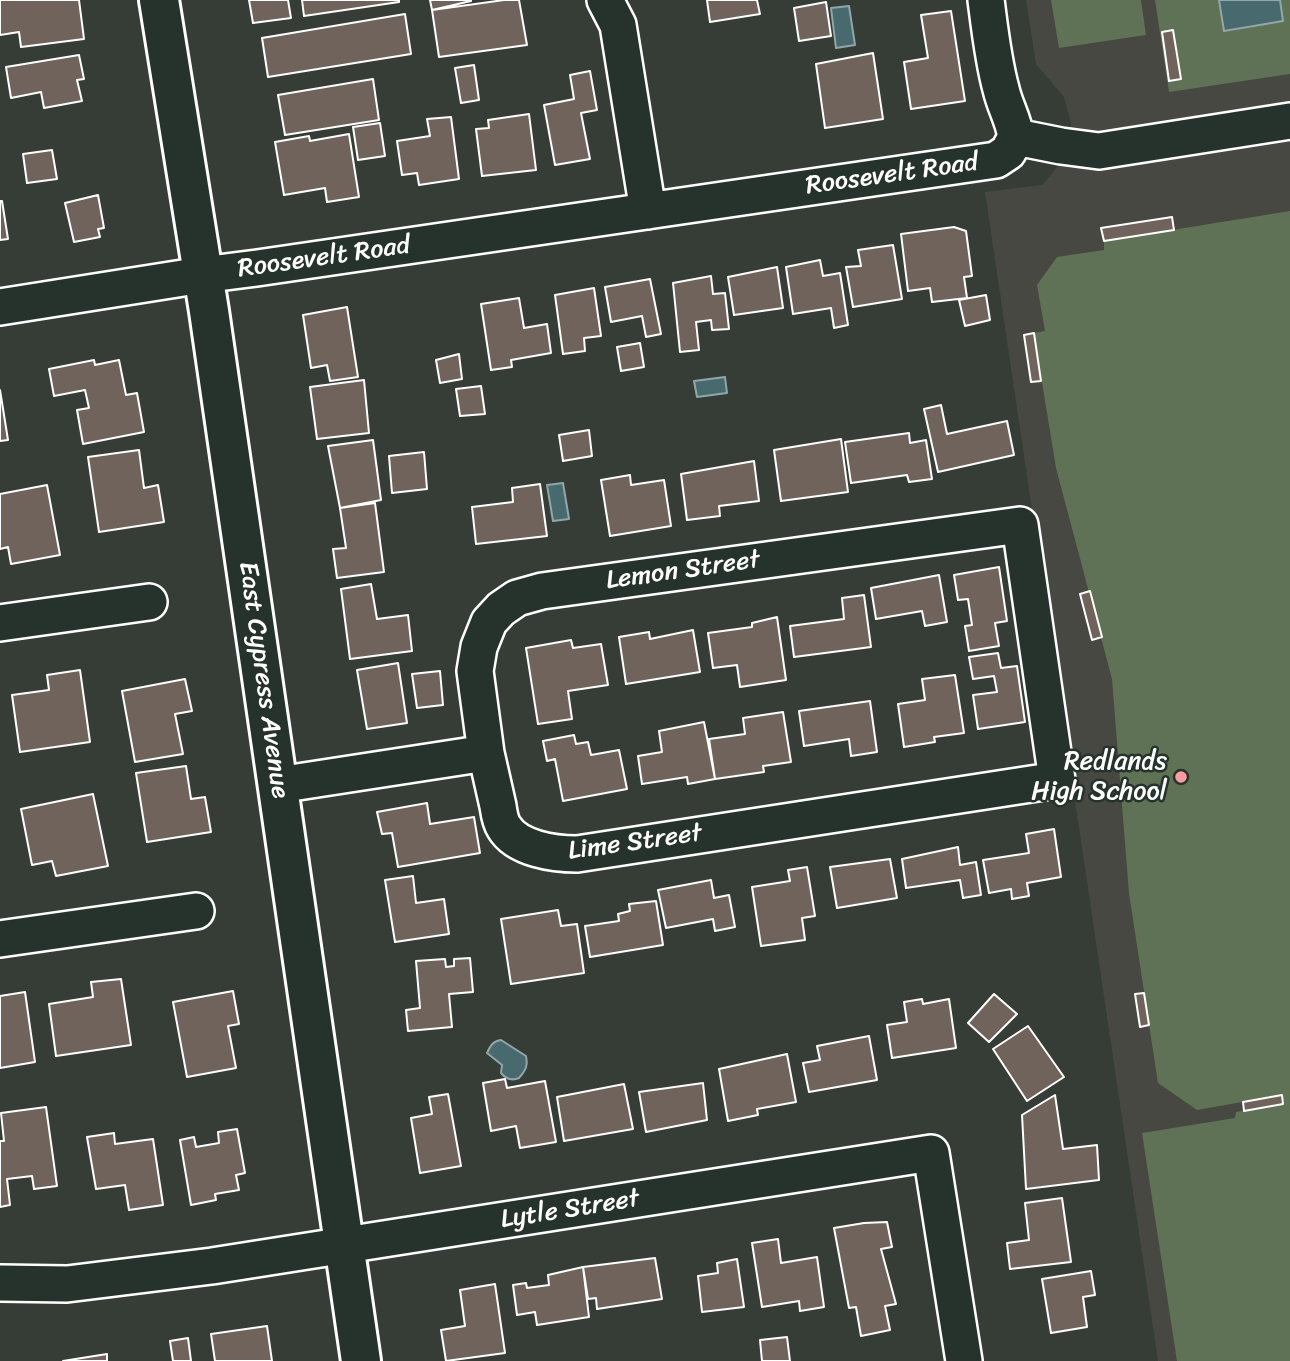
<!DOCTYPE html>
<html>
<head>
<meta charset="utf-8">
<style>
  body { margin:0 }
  canvas { display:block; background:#353d36 }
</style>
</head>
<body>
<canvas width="1290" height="1361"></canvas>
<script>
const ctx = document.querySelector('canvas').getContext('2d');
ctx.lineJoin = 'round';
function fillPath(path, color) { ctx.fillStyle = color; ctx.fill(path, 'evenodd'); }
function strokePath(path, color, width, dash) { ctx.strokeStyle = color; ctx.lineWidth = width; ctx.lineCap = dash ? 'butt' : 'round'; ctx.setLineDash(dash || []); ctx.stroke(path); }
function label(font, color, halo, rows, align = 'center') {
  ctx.font = font + ' Sriracha,sans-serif'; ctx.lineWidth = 5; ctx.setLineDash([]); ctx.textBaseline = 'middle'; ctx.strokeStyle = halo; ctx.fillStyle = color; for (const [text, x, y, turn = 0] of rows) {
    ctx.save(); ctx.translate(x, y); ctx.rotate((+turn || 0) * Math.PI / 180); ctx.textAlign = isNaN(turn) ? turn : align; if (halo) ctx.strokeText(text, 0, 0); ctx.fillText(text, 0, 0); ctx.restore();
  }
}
fillPath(new Path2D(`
  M1026,0H1290V1361H1158L985,192L1042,185L1059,165L1068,145L1071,123L1064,97L1036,64Z`), '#464841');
fillPath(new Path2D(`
  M1051,0H1141L1146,35L1059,48Z
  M1155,0H1290V74L1169,92Z
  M1290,211V1361H1177L1142,1133L1235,1118L1236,1112L1283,1103L1282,1095L1197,1110L1158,1083L1129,893L1112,679L1056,468L1034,333L1045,331L1037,285L1057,257L1104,250V241Z`), '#607255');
const water = new Path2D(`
  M1219,0H1280L1283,21L1224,31Z
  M849,6L855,45L836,48L831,8Z
  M725,377L727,393L697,397L694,381Z
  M563,483L569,519L553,521L547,485Z
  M501,1040L526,1056C528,1066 526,1070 519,1078C512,1081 506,1079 501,1073L502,1065L487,1053C490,1046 493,1041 501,1040Z`);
fillPath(water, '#486a6e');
strokePath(water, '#91a6a8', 2);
const building = new Path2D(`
  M0,0H79L84,39L21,47L19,32L0,35Z
  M249,0H288L291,18L253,23Z
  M302,0H399V2L304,16Z
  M430,0H471V1L432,10Z
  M504,0H519L527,45L439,57L432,10Z
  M707,0H757L760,14L710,22Z
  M826,2L831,36L799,41L794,8Z
  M951,11L965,101L911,109L904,62L928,58L921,15Z
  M405,14L411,54L268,77L262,38Z
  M1173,30L1181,79L1169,81L1162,32Z
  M873,53L883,119L825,128L816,64Z
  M79,55L84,79L77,80L82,101L44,108L41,92L11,98L6,67Z
  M474,65L479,100L461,103L455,68Z
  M590,71L597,110L581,113L590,159L555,165L544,105L574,99L570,75Z
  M373,79L379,120L285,135L278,95Z
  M529,114L536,170L482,176L476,129L489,128L488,120Z
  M451,117L459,179L419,185L417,173L402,175L397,141L430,136L427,119Z
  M380,123L385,156L358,160L353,127Z
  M349,134L359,197L327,202L325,188L284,195L275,142L309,136L310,141Z
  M52,150L57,179L27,183L23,154Z
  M98,195L104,228L98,229L100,237L74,242L65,203Z
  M0,201H2L8,239L0,240Z
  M1172,217L1174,230L1104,241L1101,228Z
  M954,227L966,231L972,276L964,277L967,298L932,302L930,288L908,291L901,234Z
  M893,245L902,299L853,307L846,267L861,266L858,250Z
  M820,260L823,276L840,273L848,325L834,328L831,308L793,314L786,267Z
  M777,267L783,308L734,315L728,277Z
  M711,276L713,294L725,293L729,329L712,330L711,320L696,322L699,350L680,352L673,283Z
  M650,279L661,334L646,337L642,316L611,322L605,287Z
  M594,288L601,336L584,338L585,351L563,354L555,295Z
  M986,295L990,320L965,326L959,300Z
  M519,298L524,328L547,324L551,353L511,360L512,367L491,370L481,304Z
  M347,307L358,377L330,381L327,365L311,368L303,315Z
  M1034,333L1041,381L1031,382L1024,335Z
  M640,343L644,367L621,371L617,347Z
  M459,354L462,379L440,383L436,360Z
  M94,360L95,365L119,360L126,395L137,393L144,432L83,444L77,410L89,408L85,390L54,396L49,369Z
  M364,380L369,433L317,439L310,387Z
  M481,386L485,414L460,416L456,389Z
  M0,390L8,440L0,441Z
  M941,405L947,434L1007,421L1014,455L938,472L924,409Z
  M589,430L592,456L563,461L559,435Z
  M909,433L910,443L926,440L932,479L909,482L907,475L851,483L845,442Z
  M841,439L848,492L781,501L774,450Z
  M373,440L381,500L340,508L328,446Z
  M139,450L144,488L158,485L164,522L99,532L88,457Z
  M424,452L427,489L392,493L389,456Z
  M754,461L759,501L719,506L720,516L687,520L681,474Z
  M630,475L631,485L664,480L671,526L610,536L601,480Z
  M540,484L547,536L476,544L472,507L513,502L512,488Z
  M47,485L60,555L11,564L8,547L0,549V494Z
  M375,503L384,572L337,578L333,549L346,548L340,508Z
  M999,567L1007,621L995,623L999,646L969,651L965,626L972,625L968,599L958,600L954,575Z
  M939,575L947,622L925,626L922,611L876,619L871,588Z
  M371,584L377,619L408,615L412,651L350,659L341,589Z
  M1090,591L1102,637L1092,640L1080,594Z
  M864,595L871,647L794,657L790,626L844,619L842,598Z
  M777,617L786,680L740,687L737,665L713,668L708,633L752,627V623Z
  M693,630L700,672L626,684L619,637L649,632L650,639Z
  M571,640L573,648L601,644L608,685L568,691L572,719L538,724L526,648Z
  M998,653L1001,668L1017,666L1025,722L978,729L973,695L997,692L994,676L973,679L969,657Z
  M398,663L407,723L367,729L357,670Z
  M80,670L90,742L20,752L12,695L49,690L47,675Z
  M440,671L443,705L417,708L412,674Z
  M955,675L964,733L934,737L935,742L904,747L898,704L925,700L922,679Z
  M185,679L192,711L175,714L183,754L135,762L122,691Z
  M870,701L877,752L851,756L849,739L804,746L799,711Z
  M783,712L791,762L763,766L764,772L715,779L709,739L745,734L743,718Z
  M704,722L715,779L688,784L687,777L642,784L638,756L662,752L659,731Z
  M574,735L576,744L588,742L591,755L619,750L627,789L563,801L555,759L547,761L543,741Z
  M186,766L191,799L205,797L211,832L147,842L136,773Z
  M93,794L108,866L56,876L52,861L32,865L21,809Z
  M427,803L430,824L474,817L480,853L398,867L392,833L382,834L377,812Z
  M1054,829L1061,877L1027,883L1029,896L1012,899L1011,889L989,893L983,860L1029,853L1026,834Z
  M958,847L960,865L976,862L981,895L963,898L960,880L906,888L902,859Z
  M890,859L897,898L837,908L830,867Z
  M807,867L815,916L802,918L805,940L761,946L752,887L790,881L788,870Z
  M413,876L416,903L444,899L449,934L395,942L385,880Z
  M711,880L714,898L729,895L735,927L715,931L713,919L666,928L658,890Z
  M656,901L663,945L590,957L585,926L619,921L618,914L630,911L629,904Z
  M558,910L561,926L577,924L584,973L511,984L501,919Z
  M470,958L473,992L449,994L452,1027L408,1031L406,1010L420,1008L416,961L445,959L446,967L454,966V959Z
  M121,979L131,1045L56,1056L49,1004L93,997L91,982Z
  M233,991L239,1024L228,1026L236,1068L187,1077L173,1002Z
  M25,992L35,1062L0,1068V996Z
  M1144,993L1149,1025L1140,1027L1135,994Z
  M994,994L1017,1014L989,1042L968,1023Z
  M922,999L923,1004L949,999L956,1048L892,1058L887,1025L907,1022L904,1002Z
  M1028,1026L1064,1077L1027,1101L993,1049Z
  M869,1036L877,1080L809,1092L803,1063L820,1060L817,1046Z
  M787,1054L796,1102L757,1109L758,1115L728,1121L719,1069Z
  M505,1079L507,1088L545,1081L556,1142L520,1148L516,1126L491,1131L483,1083Z
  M703,1083L707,1120L646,1132L639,1092Z
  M624,1084L633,1129L564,1141L557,1097Z
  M448,1094L461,1166L420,1173L411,1118L432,1114L429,1097Z
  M1055,1095L1063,1149L1097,1145L1099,1180L1026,1189L1022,1115Z
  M1282,1095L1283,1104L1244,1111L1243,1102Z
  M46,1107L57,1186L34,1189L32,1176L7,1179L10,1205L0,1207V1141H4L1,1113Z
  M237,1129L245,1173L236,1175L239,1190L215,1194L216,1200L191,1205L180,1140L194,1137L196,1147L219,1143L218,1132Z
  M114,1133L115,1144L153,1139L163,1205L129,1210L125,1185L96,1189L87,1137Z
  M1062,1198L1071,1262L1010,1269L1007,1243L1029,1240L1025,1203Z
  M887,1222L892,1247L881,1249L896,1304L885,1306L890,1330L861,1336L856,1307L849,1308L834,1228L864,1223Z
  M778,1239L781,1263L817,1257L824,1307L800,1311L799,1301L762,1307L752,1243Z
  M655,1258L662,1299L597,1309L596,1298L588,1299L583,1267Z
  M737,1259L744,1307L702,1312L698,1276L718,1273L717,1263Z
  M583,1267L589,1317L537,1325L535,1312L517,1315L513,1285L526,1283L527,1288L549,1285L548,1275Z
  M1091,1271L1095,1295L1083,1297L1087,1327L1051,1333L1042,1279Z
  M495,1284L505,1353L446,1361L441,1330L465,1326L460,1290Z
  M267,1326L272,1361H215L211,1334Z
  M787,1337L790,1361H762L760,1340Z
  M188,1338L191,1361H173L170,1341Z
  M107,1354V1361H63Z`);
fillPath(building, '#6f635c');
strokePath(building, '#fff', 2);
const minor = new Path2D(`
  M605,0L618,25L648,211
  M986,0C990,30 993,60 1001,89C1005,107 1013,118 1016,137
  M1016,137L1061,146L1099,151L1290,121
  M0,307L202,275L257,268L996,160L1008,152L1016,137
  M0,623L149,602
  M278,785L486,753C490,771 494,789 498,806C499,813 500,821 504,827C517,849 554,854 577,854L1057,780L1020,525L542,591L517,598L501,609L489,622L479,647L475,671L486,753
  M0,939L196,911
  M0,1283L67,1284L212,1266L931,1153L964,1361`);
const major = new Path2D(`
  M159,0L209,311L361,1361`);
strokePath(minor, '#fff', 40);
strokePath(major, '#fff', 44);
strokePath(minor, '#26332d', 35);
strokePath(major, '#26332d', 38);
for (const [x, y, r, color] of [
  [1181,777,7,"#ff9aa2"]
]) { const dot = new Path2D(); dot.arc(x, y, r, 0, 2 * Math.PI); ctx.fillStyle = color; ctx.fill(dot); strokePath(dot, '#26332d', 2.5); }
label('26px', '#fff', '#26332d', [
  ["Roosevelt Road",892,175,-8],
  ["Roosevelt Road",324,258,-8],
  ["Lemon Street",683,571,-8],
  ["East Cypress Avenue",263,680,82],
  ["Lime Street",635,843,-8],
  ["Lytle Street",570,1210,-9]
]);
label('26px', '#fff', '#26332d', [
  ["Redlands",1167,762],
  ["High School",1167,792]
], 'right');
</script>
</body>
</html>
